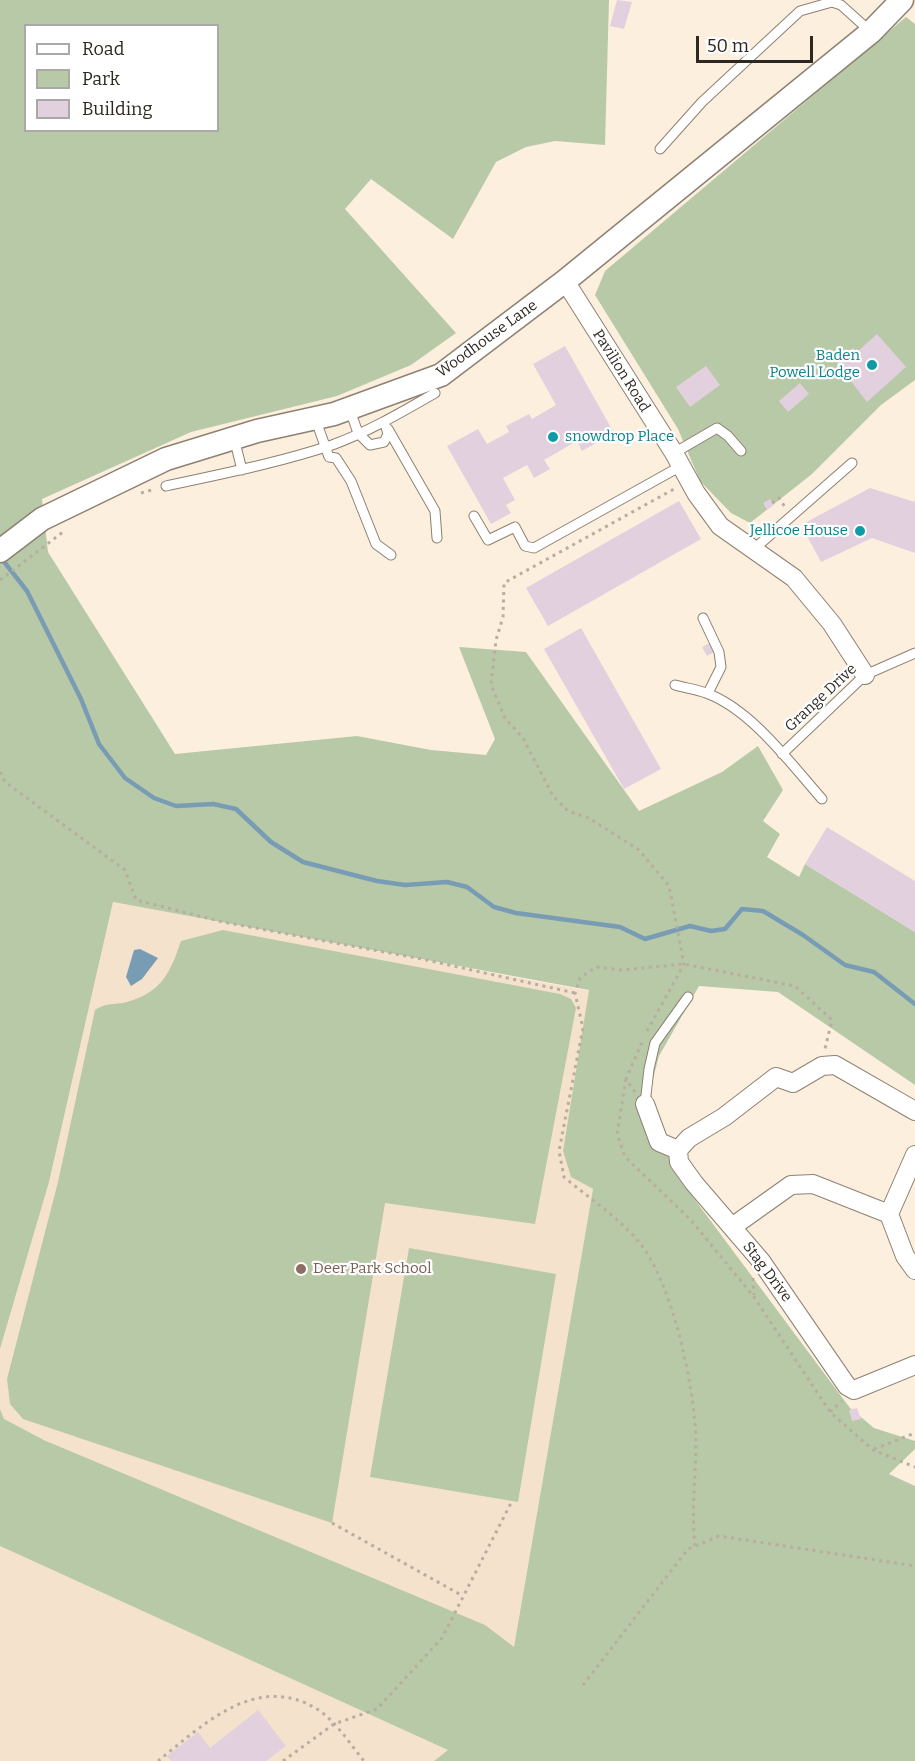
<!DOCTYPE html>
<html>
<head>
<meta charset="utf-8">
<style>
  body { margin:0 }
  #map { position:relative; width:915px; height:1761px; overflow:hidden; background:#fdefde; font-family:Bitter,serif }
  canvas { display:block }
  .legend { position:absolute; left:24px; top:24px; width:195px; height:108px; box-sizing:border-box; background:#fff; border:2px solid #aba9a7; margin:0; padding:8px 10px; list-style:none; font-size:18px; color:#2d2822 }
  .legend li { display:flex; align-items:center; gap:12px; height:30px }
  .legend b { width:30px; border:2px solid #aba9a7 }
  .scale { position:absolute; left:696px; top:36px; width:117px; height:27px; box-sizing:border-box; border:3px solid #2d2822; border-top:0; padding-left:8px; font-size:18px; line-height:21px; white-space:nowrap; color:#2d2822; -webkit-text-stroke:4px #fff; paint-order:stroke }
</style>
</head>
<body>
<div id="map">
<canvas width="915" height="1761"></canvas>
<ul class="legend">
<li><b style="height:8px;background:#fff"></b>Road</li>
<li><b style="height:16px;background:#b8c9a7"></b>Park</li>
<li><b style="height:16px;background:#e2d0de"></b>Building</li>
</ul>
<div class="scale">50 m</div>
</div>
<script>
const ctx = document.querySelector('canvas').getContext('2d');
ctx.lineJoin = 'round';
function fillPath(path, color) { ctx.fillStyle = color; ctx.fill(path, 'evenodd'); }
function strokePath(path, color, width, dash) { ctx.strokeStyle = color; ctx.lineWidth = width; ctx.lineCap = dash ? 'butt' : 'round'; ctx.setLineDash(dash || []); ctx.stroke(path); }
function label(font, color, halo, rows, align = 'center') {
  ctx.font = font + ' Bitter,serif'; ctx.lineWidth = 4.5; ctx.setLineDash([]); ctx.textBaseline = 'middle'; ctx.strokeStyle = halo; ctx.fillStyle = color; for (const [text, x, y, turn = 0] of rows) {
    ctx.save(); ctx.translate(x, y); ctx.rotate((+turn || 0) * Math.PI / 180); ctx.textAlign = isNaN(turn) ? turn : align; if (halo) ctx.strokeText(text, 0, 0); ctx.fillText(text, 0, 0); ctx.restore();
  }
}
fillPath(new Path2D(`
  M113,902L589,991L563,1151L571,1177L593,1189L514,1648L448,1750L434,1761H0V1546L346,1703L47,1441L3,1419L0,1409V1349L49,1182Z`), '#f5e2cc');
fillPath(new Path2D(`
  M0,0H609L605,145L555,141L526,147L496,162L453,239L371,179L345,209L456,333L411,365L337,396L191,432L42,499L48,552L175,754L357,736L431,750L486,755L495,739L459,647L526,652L639,811L722,772L758,746L783,790L763,821L780,834L767,857L799,877L805,864L915,932V1085L778,992L699,986L659,1056L650,1090L672,1169L850,1408L874,1428L915,1441V1449L889,1474L915,1486V1761H434L448,1750L0,1546V1409L4,1419L46,1441L485,1625L514,1647L593,1189L571,1177L563,1151L589,990L113,902L49,1182L0,1349ZM26,26H218V130H26Z
  M906,17L915,24V380L881,405L812,474L750,523L731,513L700,481L678,429L595,295L605,271Z
  M223,930L560,994L571,999L576,1008L535,1224L385,1203L332,1523L23,1419L10,1404L7,1379L58,1182L95,1010C107,1002 115,1005 127,1002C162,992 170,973 181,941Z
  M409,1248L556,1274L518,1502L370,1477Z`), '#b8c9a7');
fillPath(new Path2D(`
  M140,949L158,958L142,979L131,986L126,977L134,950Z`), '#799cb5');
strokePath(new Path2D(`
  M1,558L27,591L81,699L99,744L125,778L154,798L176,806L213,804L236,809L271,842L303,862L377,881L405,885L447,882L467,887L494,907L516,913L620,927L645,939L690,926L711,931L725,929L742,909L763,911L803,935L845,965L874,972L915,1004`), '#799cb5', 4.5);
fillPath(new Path2D(`
  M617,0L632,2L624,29L610,26Z
  M877,334L906,367L867,402L837,363L853,348L857,352Z
  M565,346L614,433L582,451L577,441L544,460L550,469L534,478L527,465L503,478L515,500L506,505L511,513L491,524L447,446L478,429L487,444L509,432L506,426L529,414L532,419L556,405L533,364Z
  M706,366L720,385L690,407L676,387Z
  M800,383L809,394L788,412L779,401Z
  M870,488L915,502V553L872,538L821,562L801,525Z
  M770,499L774,505L767,510L763,503Z
  M679,501L701,539L548,626L526,588Z
  M581,628L661,769L624,789L544,649Z
  M710,643L714,652L707,656L702,647Z
  M827,827L915,881V932L805,864Z
  M857,1408L861,1419L852,1421L849,1410Z
  M258,1710L286,1746L266,1761H171L167,1756L198,1732L210,1748Z`), '#e2d0de');
const service = new Path2D(`
  M660,149L702,102L800,11L832,2L841,5L871,32
  M350,410L358,433L370,445L384,442L388,434L386,427
  M315,418L329,457L336,458L351,481L376,544L391,555
  M388,429L435,511L437,538
  M234,438L242,470
  M674,453L717,428L728,436L741,451
  M166,486C221,474 278,463 332,445C368,432 402,412 435,393
  M474,516L488,540L515,527L525,546L534,548L681,466
  M754,549L852,463
  M703,618L719,652L721,667L708,693
  M675,685C685,688 696,689 706,693C751,709 791,764 822,799
  M782,754L865,675L915,653
  M645,1104L649,1069L655,1043L688,997`);
const minor = new Path2D(`
  M565,281L674,453L696,493L720,526L794,578L832,624L865,675
  M645,1104L659,1142L678,1150L679,1162L694,1183L761,1261L847,1386L854,1390L915,1365
  M678,1150L689,1138L724,1117L776,1077L793,1083L822,1066L835,1065L915,1111
  M915,1155L889,1214L905,1256L915,1270
  M732,1227L791,1185L813,1184L889,1214`);
const tertiary = new Path2D(`
  M0,551L42,519L166,459L257,431L334,414L441,375L565,281L871,32L902,0`);
strokePath(service, '#8d8172', 11);
strokePath(minor, '#8d8172', 20);
strokePath(tertiary, '#8d8172', 25);
strokePath(new Path2D(`
  M141,493L155,489
  M772,503L779,498L785,507
  M0,580L63,532
  M0,772L5,782L125,870L136,900L223,922L422,959L575,993
  M647,1031L684,964L669,886L639,850L589,818L568,811L553,796L523,738L505,718L491,685L496,640L503,617L504,583L674,489
  M626,1079L617,1134L625,1157L690,1219L754,1297L830,1412L873,1450L915,1467
  M635,1092L626,1079L642,1042
  M753,1278L754,1295
  M830,1412L842,1401
  M874,1449L915,1433
  M332,1523L463,1596
  M695,1546C691,1512 696,1476 696,1442C695,1389 673,1283 639,1242C617,1216 590,1199 564,1177L559,1151L583,1028L575,993L580,978L596,967L621,970L684,964L795,986L832,1020L825,1049
  M583,1685L688,1549L719,1536L915,1566
  M158,1761C203,1725 256,1672 317,1709C336,1721 350,1744 364,1761
  M283,1761L334,1724L377,1709L442,1638L512,1501`), '#b8ada0', 3, [3, 4.5]);
strokePath(service, '#fff', 9);
strokePath(minor, '#fff', 18);
strokePath(tertiary, '#fff', 22);
for (const [x, y, r, color] of [
  [872,365,6,"#0f9aa8"],
  [553,437,6,"#0f9aa8"],
  [860,531,6,"#0f9aa8"],
  [301,1269,6,"#8d6e63"]
]) { const dot = new Path2D(); dot.arc(x, y, r, 0, 2 * Math.PI); ctx.fillStyle = color; ctx.fill(dot); strokePath(dot, '#fff', 2); }
label('15px', '#2d2822', '#fff', [
  ["Woodhouse Lane",487,339,-36],
  ["Pavilion Road",621,371,58],
  ["Grange Drive",821,698,-43],
  ["Stag Drive",767,1272,53]
]);
label('15px', '#0d838f', '#fff', [
  ["Baden",860,356],
  ["Powell Lodge",860,373],
  ["snowdrop Place",565,437,"left"],
  ["Jellicoe House",848,531]
], 'right');
label('15px', '#785e54', '#fff', [
  ["Deer Park School",313,1269]
], 'left');
</script>
</body>
</html>
